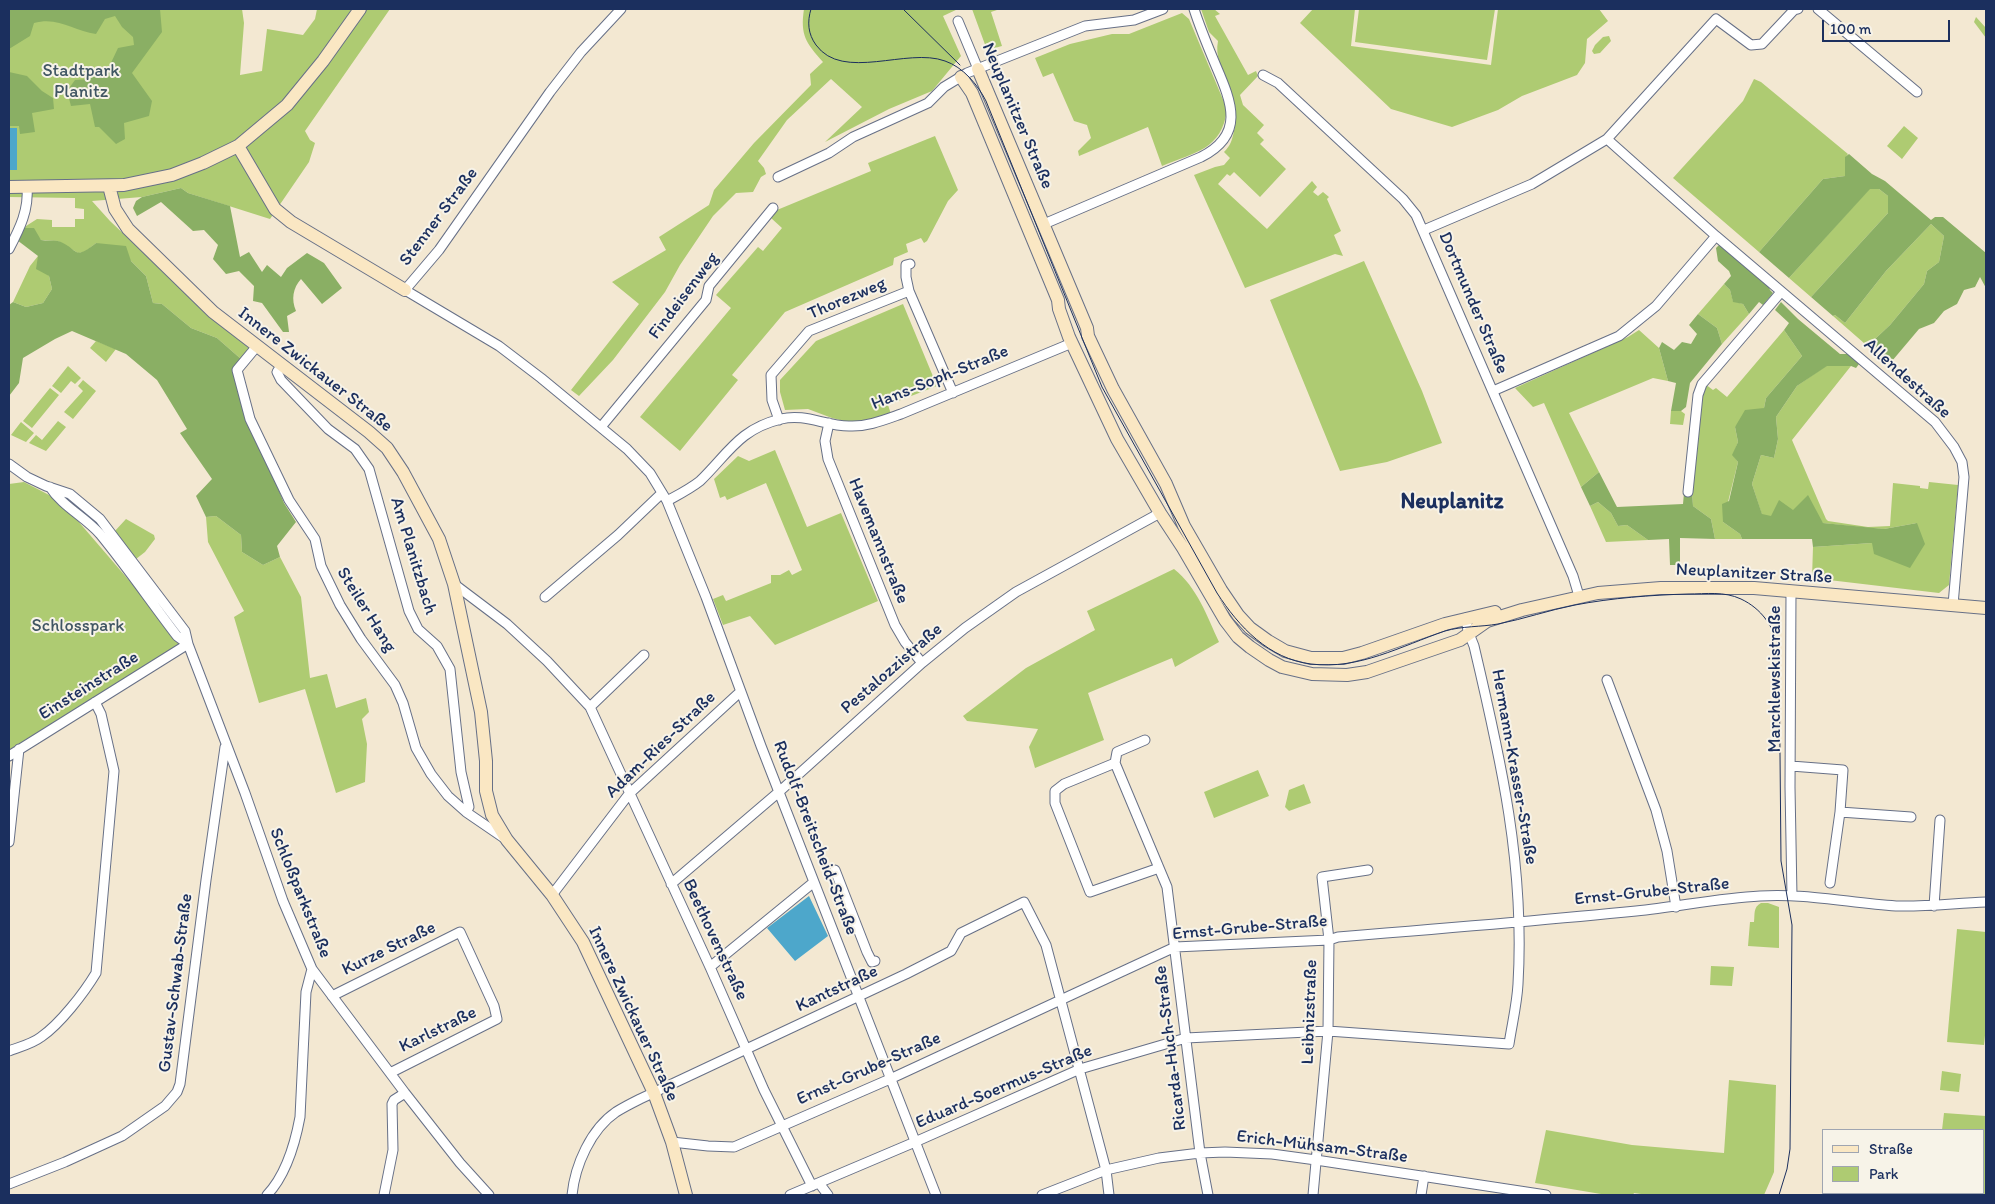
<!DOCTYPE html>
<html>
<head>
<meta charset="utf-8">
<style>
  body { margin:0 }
  #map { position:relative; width:1995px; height:1204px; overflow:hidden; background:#f3e8d2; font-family:Itim,sans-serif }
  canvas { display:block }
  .frame { position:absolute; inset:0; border:10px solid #1b2f5e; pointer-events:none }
  .legend { position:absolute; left:1822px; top:1129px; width:162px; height:65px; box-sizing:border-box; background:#f7f3e8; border:1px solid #9fa5b1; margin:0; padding:6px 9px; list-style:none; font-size:15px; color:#1b2f5e }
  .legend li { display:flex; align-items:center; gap:10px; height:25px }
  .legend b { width:25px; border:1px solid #9fa5b1 }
  .scale { position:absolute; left:1822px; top:20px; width:128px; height:22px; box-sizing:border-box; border:2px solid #1b2f5e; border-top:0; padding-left:6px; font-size:15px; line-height:18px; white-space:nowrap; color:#1b2f5e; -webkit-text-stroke:4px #f7f3e8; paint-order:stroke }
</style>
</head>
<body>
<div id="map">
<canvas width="1995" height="1204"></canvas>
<div class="frame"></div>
<ul class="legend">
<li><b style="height:6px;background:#fae7c3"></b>Straße</li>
<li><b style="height:14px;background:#aecb72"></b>Park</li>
</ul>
<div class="scale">100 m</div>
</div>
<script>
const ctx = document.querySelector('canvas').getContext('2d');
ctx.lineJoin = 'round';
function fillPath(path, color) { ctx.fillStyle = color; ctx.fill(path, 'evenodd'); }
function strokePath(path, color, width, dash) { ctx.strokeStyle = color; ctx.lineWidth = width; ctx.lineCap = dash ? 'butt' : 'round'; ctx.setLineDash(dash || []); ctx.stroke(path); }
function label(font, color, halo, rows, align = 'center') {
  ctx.font = font + ' Itim,sans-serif'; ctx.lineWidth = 4; ctx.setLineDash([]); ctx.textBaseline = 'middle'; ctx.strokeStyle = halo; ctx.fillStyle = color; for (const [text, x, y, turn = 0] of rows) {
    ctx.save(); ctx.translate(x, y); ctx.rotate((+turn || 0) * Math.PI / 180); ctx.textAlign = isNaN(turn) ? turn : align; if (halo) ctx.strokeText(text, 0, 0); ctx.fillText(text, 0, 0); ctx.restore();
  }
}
fillPath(new Path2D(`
  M9,9H242L244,23L240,75L262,71L267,29L303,35L315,19L317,9H390L305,131L310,140L315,143L309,162L270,219L188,193L181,188L142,197L92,201L110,221L200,306L250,349L241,359L217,338L191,328L162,304L153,303L146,276L131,261L96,243L85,252L78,253L58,241L41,240L23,228L37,219L52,220V227H75V219H84V209L75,208V198L9,197Z
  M804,9H958L943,16L961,56L932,91L889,109L825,142L862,107L831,79L787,120L758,161L764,168L766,174L761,177L753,192L736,193L713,216L680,265L665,292L613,360L579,396L571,390L639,304L612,282L666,250L659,237L709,205L714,190L754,143L811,85L810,74L823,62C806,43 800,35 804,9Z
  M972,9H1000L991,12L1002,46L987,50Z
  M1201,9H1214L1220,14L1215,16L1248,75L1256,71L1258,76L1240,95L1243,105L1264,125L1257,133L1264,140L1260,144L1286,169L1260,197L1234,172L1230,176L1227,174L1218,184L1267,229L1312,181L1317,187L1313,192L1318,196L1323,192L1329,197L1327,199L1341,231L1334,235L1343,256L1335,254L1245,288L1194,175L1215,167L1224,165L1230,158L1224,152C1231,145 1232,140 1234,131C1244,92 1212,71 1218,41L1209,32Z
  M1313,9H1355L1351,46L1491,65L1498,9H1599L1608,21L1587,39L1585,63L1577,75L1522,96L1498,110L1452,127L1391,109L1300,23Z
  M1359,9H1495L1487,60L1355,42Z
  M1182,13L1189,19L1227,109C1222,150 1195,152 1162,166L1148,127L1079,156L1078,151L1091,138L1087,125L1074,121L1053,73L1043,77L1035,58L1070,44L1112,34H1129Z
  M1976,17L1986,28V38L1974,22Z
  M1609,36L1611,41L1600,53L1594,54L1592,51L1595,45L1603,37Z
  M1754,79L1761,82L1848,154L1845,158V176L1823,179L1759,252L1673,178L1743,101Z
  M1904,126L1918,138L1902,159L1887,146Z
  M935,136L958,190L948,201L927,241L924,243L921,238L906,244L908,252L894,258L893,265L785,312L732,375L738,380L680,451L640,417L731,308L716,295L758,247L763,251L782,228L771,218L777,210L871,171L868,163Z
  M1870,188L1879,189L1888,196V213L1811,297L1789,278Z
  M1931,224L1944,236L1939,262L1927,271L1924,284L1890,325L1875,339L1876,348L1892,361L1888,364L1833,316L1835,315L1845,323L1886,271Z
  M38,256L49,276L52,289L43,303L26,307L13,302L30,266Z
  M1364,261L1422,391L1442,443L1387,462L1340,471L1270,300Z
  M1724,284L1730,290L1733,301L1743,304L1749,314L1722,344L1717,328L1698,314Z
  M903,304L937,386L888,405L891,414L864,421L848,422L832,418L808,409L785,410L780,392V380L816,341Z
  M1639,330L1659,348L1668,381L1653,378L1569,413L1599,472L1581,487L1544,403L1533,407L1515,388L1628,337Z
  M1784,330L1802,356L1766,398L1764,408L1735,427L1738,442L1733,455L1738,462L1723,522L1740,534L1742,539H1715L1711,519L1693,506L1692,491L1701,394L1705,384L1713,390L1716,388L1727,397Z
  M96,341L116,349L106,362L90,348Z
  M1827,365L1851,366L1792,440L1826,519L1828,521L1868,527L1890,526L1893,483L1920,486V488L1928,489L1929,482L1958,485L1949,585L1939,593L1812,578L1813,547L1872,543L1917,523L1884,529L1868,528L1823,523L1793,510L1771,517L1762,515L1752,484L1761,455L1774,458L1778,439L1776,417L1797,386Z
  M68,366L81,378L75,384L71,381L61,393L52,386Z
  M83,380L96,391L73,419L64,412L83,391L78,386Z
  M50,388L59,395L32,428L23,421Z
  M1671,411H1681L1685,414L1683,425L1670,424Z
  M58,421L66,427L46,451L29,443L36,435L42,440Z
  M21,422L34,433L26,442L11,435Z
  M775,450L807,527L841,513L878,601L775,645L750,616L723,625L713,599L723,595L726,601L771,583V575H780L789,570L792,575L802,570L766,483L727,500L725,496L720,498L714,479L738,456L749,461Z
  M24,482L51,496L78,521L139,592L180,644L9,750V484Z
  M1598,502L1611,513L1618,526L1627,525L1648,540L1606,542L1590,506Z
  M216,516L241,535L242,552L263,565L280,557L301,597L310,678L327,674L336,708L366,698L369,712L362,719L367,744L365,782L336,793L305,689L259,703L234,617L244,611L208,542L206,517Z
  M126,519L154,535L155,539L145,552L136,559L114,532Z
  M1174,569C1197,587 1207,616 1219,642L1175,667L1172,658L1088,693L1104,740L1035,768L1029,747L1038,729L967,721L963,716L1026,668L1095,630L1087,611Z
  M1258,770L1269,796L1214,818L1204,792Z
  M1304,784L1311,803L1289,811L1285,807L1289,790Z
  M1761,903H1768L1779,907V948L1748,946L1750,922H1754C1755,914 1753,907 1761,903Z
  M1957,929L1986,932V1026L1984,1045L1947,1042Z
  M1711,966L1734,967L1732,986L1710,985Z
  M1942,1071L1961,1074L1959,1092L1940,1090Z
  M1729,1080L1776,1085L1774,1172L1764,1195H1648L1634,1193L1633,1195H1607L1535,1183L1546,1130L1632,1145L1724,1153Z
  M1944,1113L1986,1116V1195H1934L1935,1193H1984V1130H1942Z`), '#aecb72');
fillPath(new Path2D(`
  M9,9H160L162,32L132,73L152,101L149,116L124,123L125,139L116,144L99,127H95L90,104L71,106L67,91L75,80L90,79L101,67H109L118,48L134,45L133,37L122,27L115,16L105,19L96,34C74,31 58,16 34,23L30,36L9,49Z
  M9,72L27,76L42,91L53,98L54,109L32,113L35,132L20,134L19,126H9Z
  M1849,154L1872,174L1885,181L1931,220L1935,217H1943L1986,253V288L1980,277L1975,287L1964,290L1957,304L1944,311L1934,323L1919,329L1892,361L1875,348V339L1890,325L1924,284L1927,271L1939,262L1944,236L1931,224L1886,271L1845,323L1835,315L1833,316L1811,297L1888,213V196L1879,189H1870L1789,278L1759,252L1823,179L1845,176V157Z
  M181,188L188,193L230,206L240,257L249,252L262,272L267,265L281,277L287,268L307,253L324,263L342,288L322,304L301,279C293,288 291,299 296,311L287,316L289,332H283L262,303L253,301L254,286L239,271L226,274L213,259L218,245L204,230L193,231L161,202L137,216L133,208L136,201L142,197Z
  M23,228H34L41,240C46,241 53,240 58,241C79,248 72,262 96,243L126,246L131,261L146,276L153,303L162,304L191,328L217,338L241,359L233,367L249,418L284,503L296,522L277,546L280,557L263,565L242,552L241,535L216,516L206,517L196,496L212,479L180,433L187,429L157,380L126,354L72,331L55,339L23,358L19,383L9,396V305L13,302L26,307L43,303L52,289L49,276L36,269L38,256L17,240Z
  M1720,244L1768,285L1770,290L1773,293L1763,305L1759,302L1749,314L1743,304L1733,302L1730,290L1724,284L1731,276L1729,271L1718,261L1716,248Z
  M1781,302L1798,319L1840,354H1848L1859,364L1856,368L1851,366H1827L1797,386L1776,417L1778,439L1774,458L1761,455L1752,484L1762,514L1771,516L1779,500L1793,510L1808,495L1823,523L1884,529L1917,523L1925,544L1910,568L1874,554L1872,543L1813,547L1812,539H1742L1740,534L1723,522L1722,504L1729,501L1738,462L1732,455L1738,442L1735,427L1745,410L1764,408L1766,398L1802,356L1784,330L1789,323L1775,310Z
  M1698,314L1717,328L1722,344L1690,383L1686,407L1681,411H1671L1676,383L1668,381L1659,348L1662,342L1674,350L1682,342L1691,344L1697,334L1689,325Z
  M1599,472L1617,507L1683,504L1684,493L1692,491L1693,506L1711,519L1715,539L1680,538V565H1670L1669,539L1648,540L1627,525L1618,526L1611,513L1598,502L1590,506L1581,487Z`), '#8aaf64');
fillPath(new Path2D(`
  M9,128H17V170H9Z
  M809,896L828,936L795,961L767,928Z`), '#4da7cb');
const street = new Path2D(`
  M621,9L581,52L550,92L439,250L405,290L499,346L541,378L627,449L650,473L667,501L706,597L761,746L936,1195
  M1818,9L1917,92
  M958,21L978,69
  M1263,75L1278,83L1403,199L1416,215L1573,576L1579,596
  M1607,139L1716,236L1935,422L1954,447L1962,462L1964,477L1953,605
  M778,177L829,153L853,137L928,103L944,87L967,73L1085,26L1134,20L1163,9
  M1044,224L1201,157C1245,135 1232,103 1216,66C1208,47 1200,28 1194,9
  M1424,230L1532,184L1607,139L1716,19L1751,45L1762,44L1794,10L1798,9
  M9,249C20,228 29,210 27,186
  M910,264L906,265V277L909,291L953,393
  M257,346L237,370L250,419L289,500L315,539L321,566L340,605L361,639L395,685L403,703L416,748L431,774L448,796L466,812L504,838
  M281,366L277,372L281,380L328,429L355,449L369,469L409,611L418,629L437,646L450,669L461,772L469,807L466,812
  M1493,391L1619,336L1656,306L1716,236
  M779,420L772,400L771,375L809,331L909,291
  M829,423L825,441L828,459L895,625L905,642L922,663
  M601,427L706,300L709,286L773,208
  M9,464L27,477L46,486L70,494L100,519L185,631L188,644L245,793L283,901L312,969L405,1093L460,1163L489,1195
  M50,487C62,506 85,517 100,534C127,567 151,602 177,636L188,644
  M1688,492L1698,395L1702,384L1781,292
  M667,501C678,495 690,489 700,481C728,454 739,429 781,419C805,413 825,426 849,426C867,427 884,420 901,414L1072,343
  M454,584L507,624L547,661L590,707L710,967L764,1090L812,1186
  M1791,592L1790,787L1792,896
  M545,597L618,535L662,493
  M1607,680L1656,810L1667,851L1676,907
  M590,707L644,655
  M1145,740L1117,752L1115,763L1167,887L1200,1153L1208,1195
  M9,756L188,644
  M1115,763L1064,784L1055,791V803L1090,892L1159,868
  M1791,766L1843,770L1840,812L1830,883
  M1840,812L1911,817
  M9,842L19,749
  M835,870L867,952L872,962L875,961
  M671,884L780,791L922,663L965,628L1016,592L1160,513
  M552,895L629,794L740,692
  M1934,906L1940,820
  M710,967L814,882
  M332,996L460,932L494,1006L497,1019L390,1073
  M9,1051C19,1047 32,1044 41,1037C60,1024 84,993 96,973L114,771L101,714L95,702
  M672,1142L708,1146L734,1147L890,1079L1175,947L1329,940L1338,937C1437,929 1536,921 1636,911C1677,907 1719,898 1760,896C1805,893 1850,903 1896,906C1926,907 1956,903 1986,902
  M819,1183L828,1195
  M9,1184L65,1162L122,1136L165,1106L177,1092L180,1084L206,880L225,747
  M267,1195C286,1175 295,1144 300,1117L306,992L312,969
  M384,1195L393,1150L392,1104L394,1100L405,1093
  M572,1195C575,1165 591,1129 616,1112C624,1107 632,1103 640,1099L906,974L951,951L961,933L1024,902L1046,945L1106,1170L1109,1195
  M790,1195L915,1142L1080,1069L1186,1038L1328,1031L1509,1044C1512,1024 1517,1004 1518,984C1525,866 1501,760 1474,646L1468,631L1466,618
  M1042,1195L1106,1170L1159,1158L1200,1153L1225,1152L1272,1154L1316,1160L1546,1195
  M1313,1195L1328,1031L1329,940L1322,877L1368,870
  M1421,1195L1424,1176`);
const secondary = new Path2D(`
  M978,69L1087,328L1088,336L1113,389L1166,484L1184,526L1221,590L1238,615L1250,628L1268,641L1285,651L1311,658H1343L1362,653L1445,624L1495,612
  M961,77L972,93L1058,300L1059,309L1069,337L1117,439L1160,513L1183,548L1225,620L1238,637L1250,647L1269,660L1282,667L1312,674L1347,675L1367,672L1460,640L1487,621L1522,610L1598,593L1661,588H1754L1986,608
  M238,146L275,209L291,222L405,290
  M109,186L115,209L128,229L213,312L369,432L387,448L403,472L439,539L454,584L481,712L486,761V791L492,815L507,840L552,895L583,942L654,1093L672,1142L686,1195
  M9,187L124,185L172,175L203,163L238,146L287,105L323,61L360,9`);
strokePath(street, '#677087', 11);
strokePath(secondary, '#677087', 14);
strokePath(street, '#fff', 9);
strokePath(secondary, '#fae7c3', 12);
strokePath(new Path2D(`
  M811,9C807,22 808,34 816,45C843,82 907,47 945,61C963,67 978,85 986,101L1102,387L1217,593C1239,627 1269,659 1311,664C1359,670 1401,646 1445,631C1462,626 1481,627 1498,624C1524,619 1549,610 1575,605C1612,598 1651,595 1688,594C1706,594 1724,591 1741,599C1762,609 1773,626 1779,648L1781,861L1792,925L1790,1149L1787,1169L1779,1195
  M903,9L960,65`), '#1b2f5e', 1);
label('18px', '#405663', '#f7f3e8', [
  ["Stadtpark",81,71],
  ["Planitz",81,92],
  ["Schlosspark",78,626]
]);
label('18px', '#1b2f5e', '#f7f3e8', [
  ["Neuplanitzer Straße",1017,116,67],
  ["Stenner Straße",439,217,-53],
  ["Findeisenweg",684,296,-53],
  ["Thorezweg",847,299,-23],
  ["Dortmunder Straße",1473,303,67],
  ["Innere Zwickauer Straße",315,370,38],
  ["Hans-Soph-Straße",940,378,-22],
  ["Allendestraße",1907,379,42],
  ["Havemannstraße",878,541,68],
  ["Am Planitzbach",413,556,73],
  ["Neuplanitzer Straße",1754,574,3],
  ["Steiler Hang",366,610,58],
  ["Pestalozzistraße",892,669,-41],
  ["Marchlewskistraße",1775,679,-90],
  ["Einsteinstraße",89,686,-32],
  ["Adam-Ries-Straße",661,745,-44],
  ["Hermann-Krasser-Straße",1514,767,80],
  ["Rudolf-Breitscheid-Straße",815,838,69],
  ["Ernst-Grube-Straße",1652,892,-6],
  ["Schloßparkstraße",300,893,68],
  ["Ernst-Grube-Straße",1250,928,-5],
  ["Beethovenstraße",715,940,65],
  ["Kurze Straße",389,949,-26],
  ["Gustav-Schwab-Straße",176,983,-83],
  ["Kantstraße",837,989,-25],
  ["Leibnizstraße",1310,1012,-88],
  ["Innere Zwickauer Straße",633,1014,65],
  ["Karlstraße",438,1030,-26],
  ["Ricarda-Huch-Straße",1171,1048,-97],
  ["Ernst-Grube-Straße",869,1069,-24],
  ["Eduard-Soermus-Straße",1004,1087,-23],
  ["Erich-Mühsam-Straße",1322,1147,7]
]);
label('bold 22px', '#1b2f5e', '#f7f3e8', [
  ["Neuplanitz",1452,502]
]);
</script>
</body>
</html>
